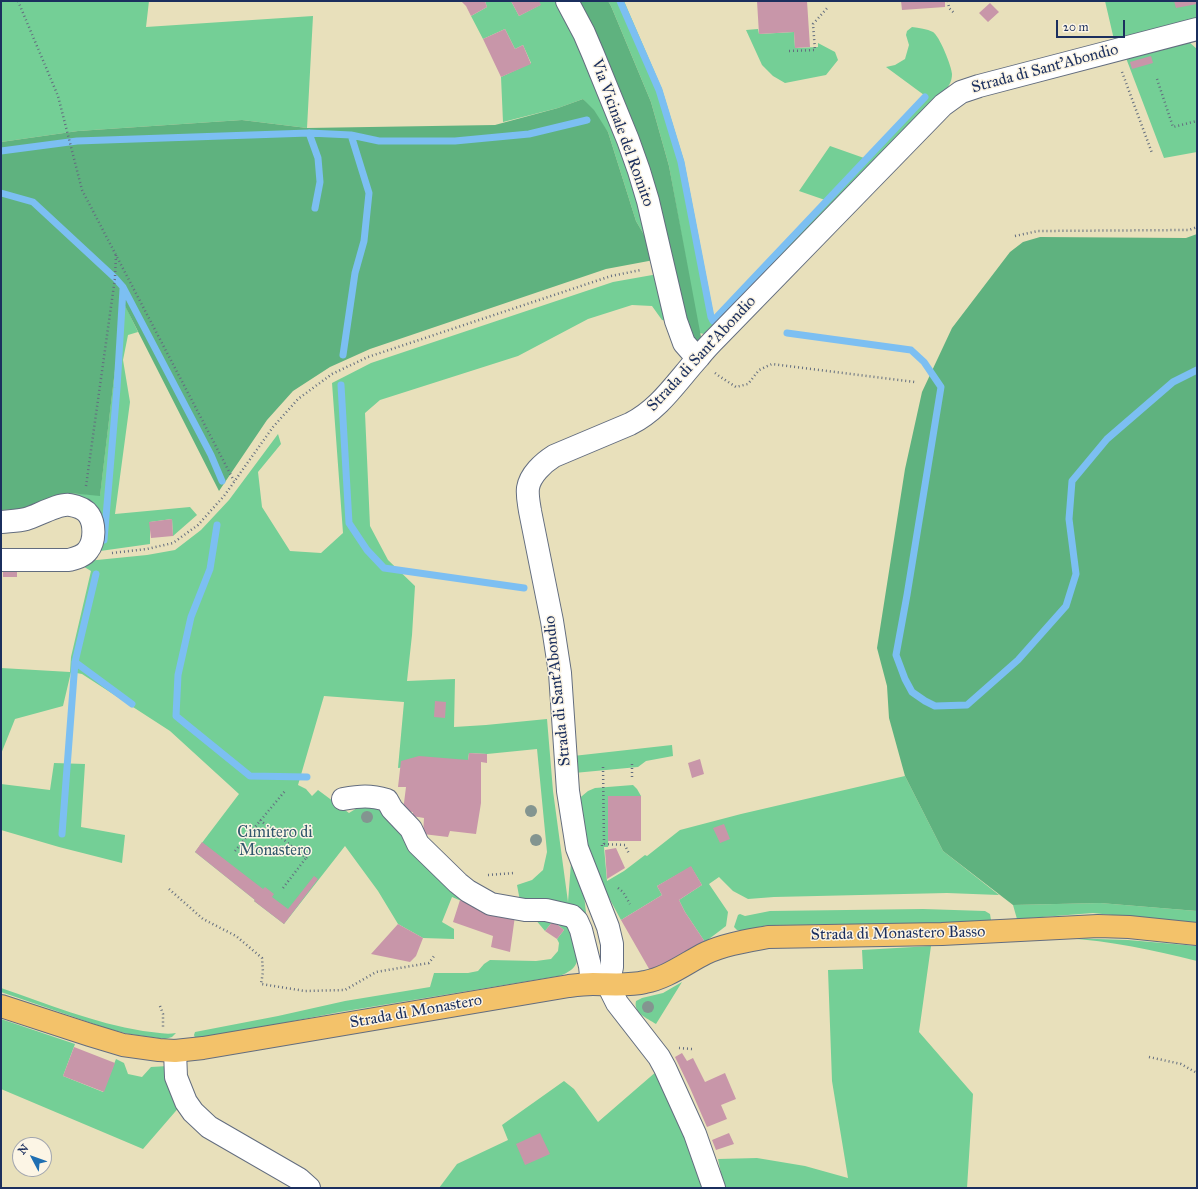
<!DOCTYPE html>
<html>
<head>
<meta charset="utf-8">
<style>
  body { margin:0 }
  #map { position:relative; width:1198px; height:1189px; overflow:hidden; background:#e8e0bb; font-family:"IM FELL Great Primer",serif }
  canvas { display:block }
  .frame { position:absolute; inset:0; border:2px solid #1b2f5e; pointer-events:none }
  .north { position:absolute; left:12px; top:1137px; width:40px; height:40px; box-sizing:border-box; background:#fcf5e5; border:1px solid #a2a6af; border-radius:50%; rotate:311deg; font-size:11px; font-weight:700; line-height:16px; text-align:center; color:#1b2f5e }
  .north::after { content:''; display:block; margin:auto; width:14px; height:18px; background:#1f6fb2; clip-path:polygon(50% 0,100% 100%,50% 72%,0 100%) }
  .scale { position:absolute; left:1056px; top:20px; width:69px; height:18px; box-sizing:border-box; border:2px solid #1b2f5e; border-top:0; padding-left:5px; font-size:12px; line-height:14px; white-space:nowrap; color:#1b2f5e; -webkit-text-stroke:3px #fcf5e5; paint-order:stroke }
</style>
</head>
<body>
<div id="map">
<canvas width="1198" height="1189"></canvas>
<div class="frame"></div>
<div class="north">N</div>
<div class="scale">20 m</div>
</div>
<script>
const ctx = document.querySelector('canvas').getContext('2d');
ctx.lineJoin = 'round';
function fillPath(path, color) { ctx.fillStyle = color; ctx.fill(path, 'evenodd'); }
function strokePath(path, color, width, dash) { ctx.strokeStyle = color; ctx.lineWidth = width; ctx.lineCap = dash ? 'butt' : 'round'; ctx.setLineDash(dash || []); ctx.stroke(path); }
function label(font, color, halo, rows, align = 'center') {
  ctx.font = font + ' "IM FELL Great Primer",serif'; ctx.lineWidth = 3; ctx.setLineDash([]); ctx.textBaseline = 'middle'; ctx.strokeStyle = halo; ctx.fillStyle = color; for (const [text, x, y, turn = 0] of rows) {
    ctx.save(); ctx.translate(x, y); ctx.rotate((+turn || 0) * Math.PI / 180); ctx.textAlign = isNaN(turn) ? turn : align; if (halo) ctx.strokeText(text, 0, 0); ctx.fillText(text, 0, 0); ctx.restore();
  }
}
fillPath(new Path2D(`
  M1,1H149L146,27L313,16L307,128L242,120L78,131L1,142Z
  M485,1H511L519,16L540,5L538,1H557L580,42L615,126L650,245L636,221L608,132L583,99L558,108L503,122L501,77L531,63L523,45L515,49L505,29L483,39L471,16L487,7Z
  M608,1H624L662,89L684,161L714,317L825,200L799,191L830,146L864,158L924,95L886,67L895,65L905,59L909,45L906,35L907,31L912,27C919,28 927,29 933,32C939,35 952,67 952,74C952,81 949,86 945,91L710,335L699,333L669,166L651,102L611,6Z
  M1105,1H1197V22L1115,44Z
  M758,29L759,34L794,32L795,48L818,47V43L835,52L838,60L826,75L785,83L773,76L762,65L746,30Z
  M1189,42L1197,49V152L1164,158L1126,58Z
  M658,274L668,321L662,320L652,306L632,305L588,319L518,356L380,400L365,413L370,526L388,560L415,586L412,635L407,681L455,679L454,727L486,725L547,719L553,791L568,902L571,863L583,885L586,913L564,908L520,901L517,885L532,880L543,870L547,852L537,749L487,754L469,753L468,760L398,768L404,702L324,696L298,785L306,789L312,796L318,790L349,813L362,805L378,804L483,910L452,897L442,922L454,929V939L423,938L398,924L378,891L345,846L284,924L254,901L255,900L195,852L239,794L170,731L82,674L71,672L63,706L15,719L1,754V668L70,672L71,657L91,571L81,565L87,561L147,555L175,550L201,530L229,500L278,434L281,444L258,472L262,507L290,551L321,553L343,533L332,383L371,363L613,282Z
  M123,301L138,332L128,335L123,360L130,402L115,514L190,507L197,515L173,536L172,519L150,522V544L93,552L69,493L100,495Z
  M672,745L673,756L646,761L638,767L574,773L573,756Z
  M54,763L85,764L81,827L125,835L122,863L59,847L1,830V784L50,790Z
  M905,776L943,851L999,895L947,893L774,897L748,899L733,891L719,877L709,884L728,912L726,926L705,942L685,912L679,900L702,885L691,867L657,886L662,895L621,920L582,848L576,801L588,791L595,788L633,785L637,789L641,796H609L608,847H604L607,881L624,871L645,855L647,856L680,830L741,814Z
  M1100,903L1197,911V924L1093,913L1017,919L1013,905Z
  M923,909L985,911L990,914L991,920L990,922L985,924L768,925L741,931L737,930L734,927L738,915L740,914L745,916L770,911Z
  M547,916C554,917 562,918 568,923C573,927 574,933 576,939C580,958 580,969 559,976L340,1012L205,1038L198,1039L195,1038L194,1035L195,1032L278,1016L345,1001L430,987L434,973H468L478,971L484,964L490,960L536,961L551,959L558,951L559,943L557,939L564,930L553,921L545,931L535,919L537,917Z
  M1066,938L1128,940L1197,946V961C1154,950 1110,941 1066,938Z
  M931,946L919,1032L973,1094L967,1188H726L722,1178L718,1159L757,1158L805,1166L848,1178L832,1081L828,970L863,969L862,950Z
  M682,982L656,1024C647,1018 633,1013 636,1001L642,998L663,993Z
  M1,988C47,1004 94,1023 143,1031C154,1032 165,1035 176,1033L172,1037L165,1039L129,1034L109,1029L1,992Z
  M1,1019L75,1044L63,1076L103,1092L116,1059L124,1063L128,1074L142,1077L151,1067L168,1066L181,1105L143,1149L1,1089Z
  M657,1071L707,1188H439L457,1164L508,1140L502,1125L564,1081L574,1089L598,1122Z`), '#74cf96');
fillPath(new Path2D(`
  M578,1H608L611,6L651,102L669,166L701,337L695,343Z
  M583,99L594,110L608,132L636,221L650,245L654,260L606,269L370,349L330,367L293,391L267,420L219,491L123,302L100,496L69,493L27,509L1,510V142L78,131L242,120L307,128L495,125L558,108Z
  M1197,234V911L1100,903L1013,905L943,851L905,776L889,718L887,686L877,648L905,469L922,392L952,328L1010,252L1023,242L1040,237L1186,238Z`), '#5fb27f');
strokePath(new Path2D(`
  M620,1L659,90L681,162L711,317L713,321L925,97
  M309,133L318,158L320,182L315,208
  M351,135L379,141H455L529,134L587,120
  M1,151L77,141L309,133L351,135L369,193L364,241L355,273L343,355
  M1,193L33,202L115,278L123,287L211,455L222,481
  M787,333L911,350L924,362L941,387L907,595L896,655L905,679L912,692L925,701L935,706L967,705L1018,660L1066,606L1076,574L1069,519L1072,481L1107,439L1173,382L1197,370
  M341,385L349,523L367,550L384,568L524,588
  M217,525L210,569L191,617L178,675L176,716L250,776L307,777
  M104,540L117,388L123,289
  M75,662L132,704
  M62,834L75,662L96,574`), '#7cbff2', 7);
fillPath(new Path2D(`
  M461,1H485L487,7L471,16L466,6Z
  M511,1H539L541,5L519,16Z
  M757,1H807L810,47L795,48L794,32L759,34Z
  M901,1H945V7L902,10Z
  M1174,1H1197V4L1176,8Z
  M990,3L999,12L988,22L979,13Z
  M505,29L515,49L523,45L531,64L501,77L483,39Z
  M1151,56L1153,63L1132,69L1130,62Z
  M172,519L173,536L151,538L149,522Z
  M3,571H17V577H3Z
  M435,701L446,702L445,718L434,717Z
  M469,753L487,754V763L481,762V803L476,834L450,831L448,837L423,834L424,818L412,816L413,812L403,811L406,787H398L401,761L419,756L468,760Z
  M700,759L704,774L692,778L688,763Z
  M608,796H641V841H608Z
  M724,824L730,839L720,843L713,828Z
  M202,842L263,889L265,887L274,894L272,897L288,909L314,876L318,879L284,924L254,901L255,900L195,852Z
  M616,848L625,868L607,879L605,850Z
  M691,866L702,885L679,900L685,912L705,942L652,974L621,920L662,895L657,886Z
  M460,900L483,910L515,916L510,952L491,947L493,936L453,922Z
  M553,921L564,930L557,939L545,931Z
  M398,924L423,938L416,956L410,962L371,954Z
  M74,1047L115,1063L104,1092L63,1076Z
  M682,1053L687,1061L693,1058L705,1082L725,1073L736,1099L721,1105L727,1119L707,1127L690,1088L675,1057Z
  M540,1133L550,1154L525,1165L516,1144Z
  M729,1133L734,1144L716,1150L712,1140Z`), '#c896a9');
const minor = new Path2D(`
  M567,1L584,33L593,54L628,140L639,171L648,201L676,321L684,343L691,351L699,357
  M1,522C9,521 18,521 26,519C37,516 59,503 70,505C76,506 85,509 89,515C95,524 95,541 88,550C84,556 76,558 69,560H1
  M343,799C360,796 370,795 387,800L392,809L411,829L418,844L458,883L468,891L491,904L525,910H546L572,916L577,921L581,930L590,966L592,984
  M175,1051L176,1077L186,1102L193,1112L209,1127L299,1179L309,1188
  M714,1188L695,1134L665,1068L659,1057L617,1003L608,985L612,967V944L608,927L577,848L568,791L560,673L552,621L530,511C529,504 527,496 528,488C530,475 543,463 554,456L630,424C660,409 677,381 699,357C705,349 712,342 719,335C793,258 869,182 943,105L961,92L979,86L1197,29`);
const major = new Path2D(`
  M1,1006L90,1035L123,1045L159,1050L175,1051L203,1048L569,986C577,985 585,984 593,984C610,984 629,986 645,982C667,978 686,963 706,953C726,944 747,941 768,937L942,934L1098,926L1129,927L1197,934`);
strokePath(minor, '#636d7f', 24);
strokePath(major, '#636d7f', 24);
strokePath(new Path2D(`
  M18,1L58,96L82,190L234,481
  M948,1L949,8L955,14
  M789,51L815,50L813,24L828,7
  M1122,72L1152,153
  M1157,79L1173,127L1197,121
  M1015,236L1038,231L1189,230L1197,227
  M715,373L719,376L736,387L748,384L759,370L772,364L915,382
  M86,486L115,278L116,255
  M112,553L147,549L173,543L198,525L224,496L273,427L298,399L332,374L368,357L611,276L641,270
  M632,777V762
  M260,820L306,858L309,855
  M604,844L625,845L629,854
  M602,846V844H604L603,765
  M235,851L285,791
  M488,875L514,873
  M283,888L306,858
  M618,888L623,892L630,904
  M169,889L203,919L236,936L262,958L263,972L261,984L305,991L345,990L376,972L429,963L434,956
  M160,1006L163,1014V1028
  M679,1048L692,1049
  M1149,1057L1181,1064L1197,1073`), '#636d7f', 2.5, [1, 3]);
strokePath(minor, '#fff', 22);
strokePath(major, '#f3c26a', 22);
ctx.fillStyle = '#839590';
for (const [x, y] of [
  [531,811],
  [367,817],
  [536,840],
  [648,1007]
]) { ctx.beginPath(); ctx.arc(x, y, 6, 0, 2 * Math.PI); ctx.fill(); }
label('16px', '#1b2f5e', '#fcf5e5', [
  ["Strada di Sant'Abondio",1045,69,-15],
  ["Via Vicinale del Romito",622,133,70],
  ["Strada di Sant'Abondio",702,354,-47],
  ["Strada di Sant'Abondio",558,691,-96],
  ["Strada di Monastero Basso",898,934,-1],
  ["Strada di Monastero",416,1012,-10]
]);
label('16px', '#31576c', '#fcf5e5', [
  ["Cimitero di",275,833],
  ["Monastero",275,851]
]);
</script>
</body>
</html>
